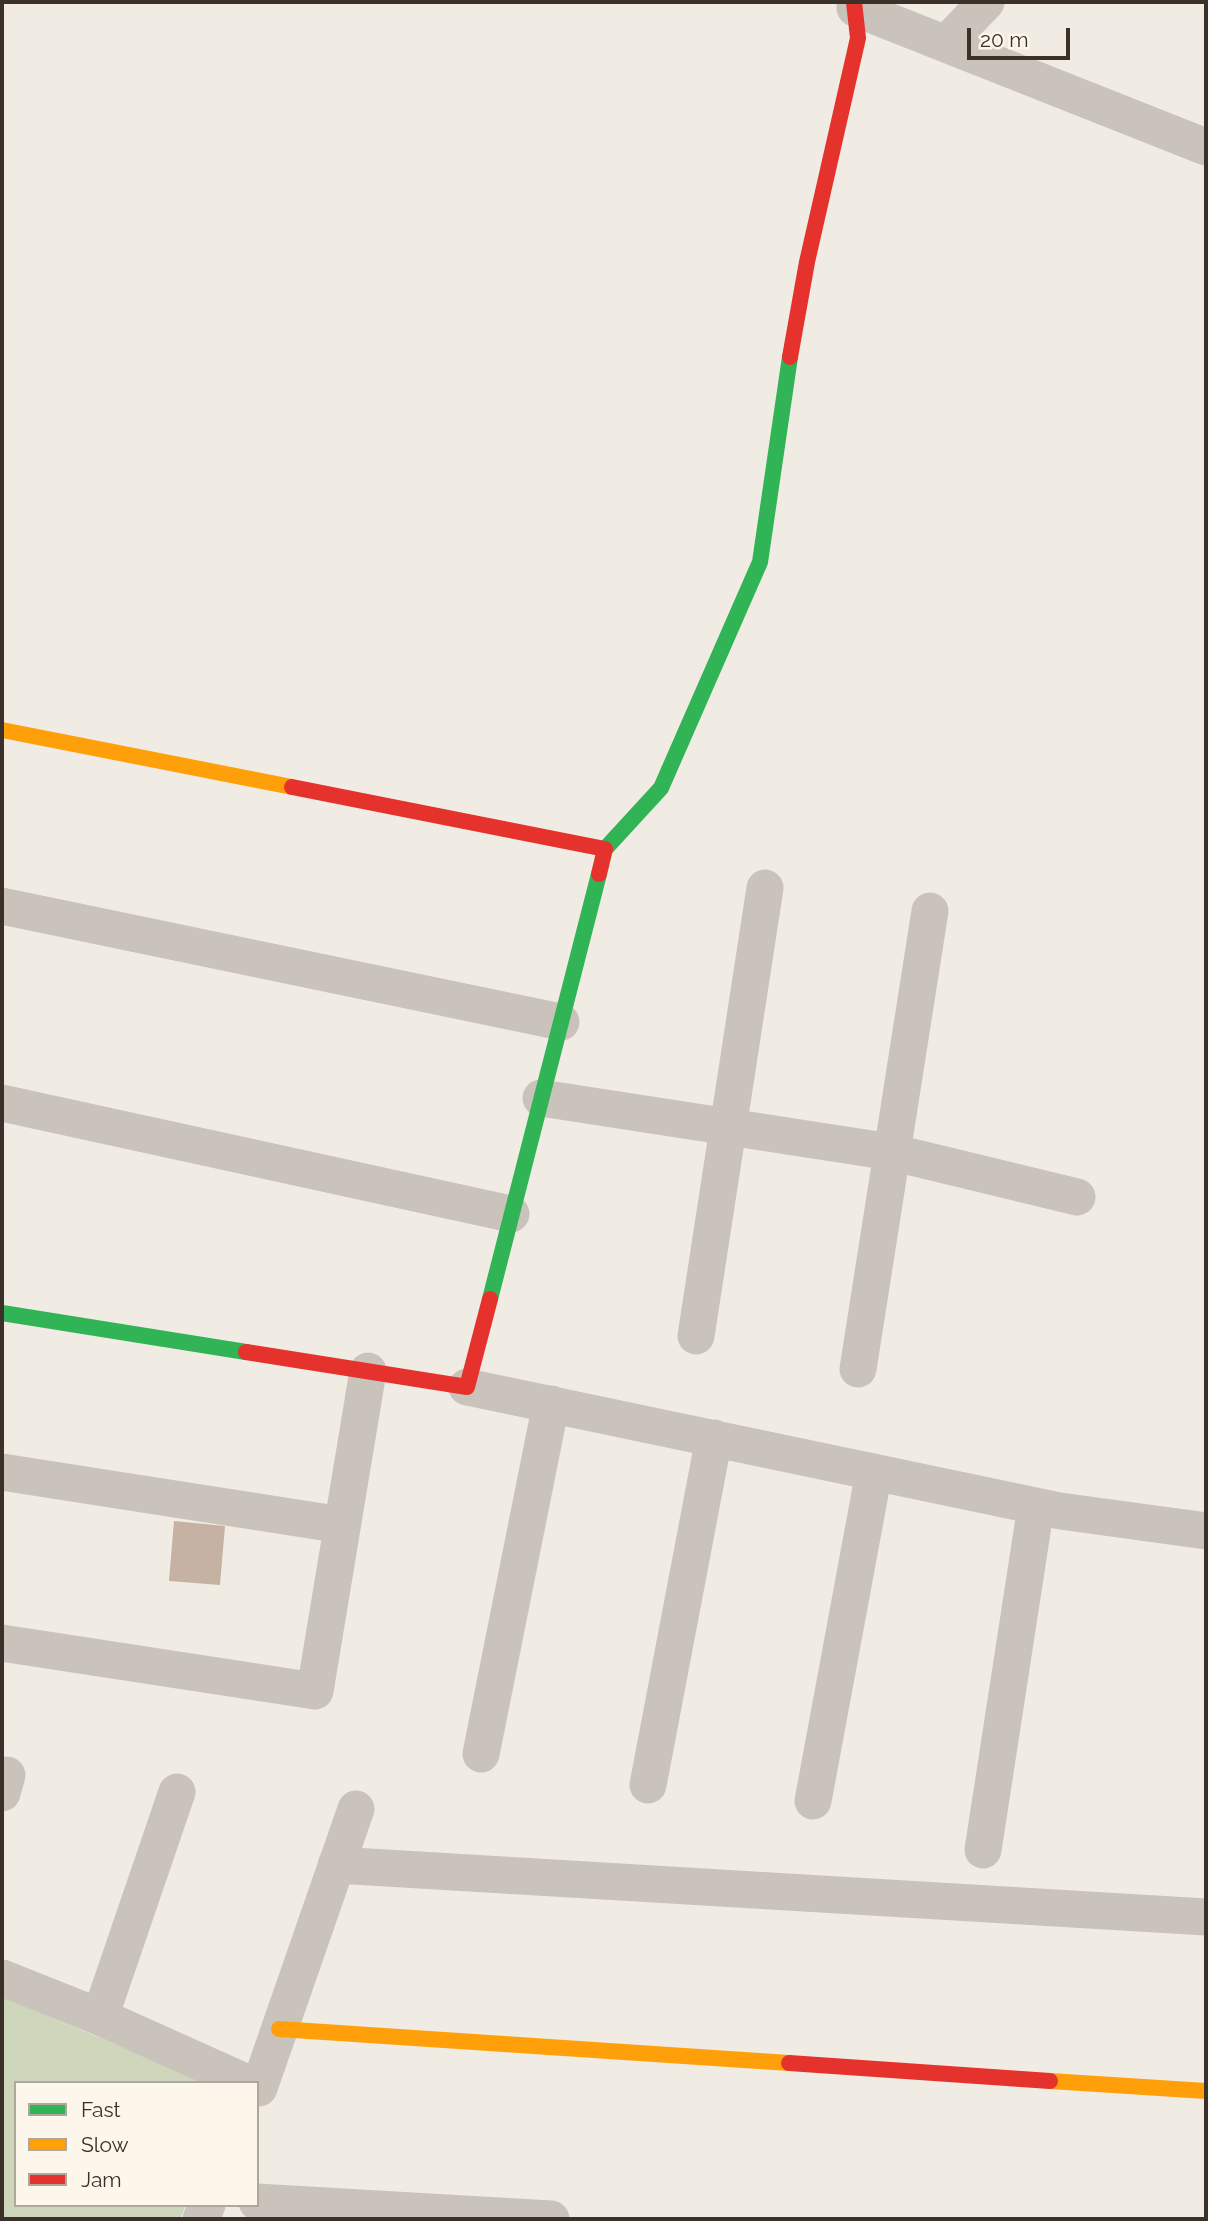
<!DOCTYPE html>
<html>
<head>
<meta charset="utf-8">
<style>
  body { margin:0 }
  #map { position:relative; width:1208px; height:2221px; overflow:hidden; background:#f0ece3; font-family:Raleway,sans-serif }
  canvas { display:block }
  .frame { position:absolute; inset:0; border:4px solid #3b3129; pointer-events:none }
  .legend { position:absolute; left:14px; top:2081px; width:245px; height:126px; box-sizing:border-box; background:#fcf6eb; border:2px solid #afa79d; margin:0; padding:9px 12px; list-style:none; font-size:21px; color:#3b3129 }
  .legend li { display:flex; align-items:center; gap:14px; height:35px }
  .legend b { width:35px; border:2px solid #afa79d }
  .scale { position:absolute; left:967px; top:28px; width:103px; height:32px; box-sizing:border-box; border:4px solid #3b3129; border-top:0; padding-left:9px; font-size:21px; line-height:24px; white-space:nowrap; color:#3b3129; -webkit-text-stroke:5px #fcf6eb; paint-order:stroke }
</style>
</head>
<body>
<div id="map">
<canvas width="1208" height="2221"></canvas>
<div class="frame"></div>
<ul class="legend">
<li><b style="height:9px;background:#30b455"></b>Fast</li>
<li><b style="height:9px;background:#ff9f0a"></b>Slow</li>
<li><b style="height:9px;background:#e5322d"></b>Jam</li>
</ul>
<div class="scale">20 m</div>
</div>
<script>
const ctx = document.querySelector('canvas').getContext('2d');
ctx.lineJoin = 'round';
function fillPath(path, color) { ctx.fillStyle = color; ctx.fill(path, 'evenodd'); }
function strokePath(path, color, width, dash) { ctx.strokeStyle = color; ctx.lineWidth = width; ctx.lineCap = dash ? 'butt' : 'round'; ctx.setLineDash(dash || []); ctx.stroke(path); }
fillPath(new Path2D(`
  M2,1997L209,2083H16V2205H186L180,2219H2Z`), '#ced7bc');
fillPath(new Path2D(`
  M174,1521L225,1526L220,1585L169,1581Z`), '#c5b2a3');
strokePath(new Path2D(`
  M855,8L1206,147
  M946,44L986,2
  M2,906L561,1022
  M541,1098L891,1152L1077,1197
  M2,1103L511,1214
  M696,1336L765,888
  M858,1369L930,911
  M467,1387L1060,1511L1206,1531
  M2,1472L342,1525
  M2,1643L315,1691L368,1371
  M481,1754L551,1404
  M648,1785L714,1438
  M2,1793L7,1775
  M813,1801L874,1472
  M983,1850L1036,1506
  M336,1865L1206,1917
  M2,1978L100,2017L247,2083
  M100,2017L177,1792
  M257,2087L259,2088L356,1809
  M257,2202L551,2219
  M201,2219L207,2205`), '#c9c3bc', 37);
strokePath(new Path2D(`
  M605,849L661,788L760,562L790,357
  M490,1299L599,874
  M2,1313L246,1352`), '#30b455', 16);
strokePath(new Path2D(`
  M2,730L292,787
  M279,2029L789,2063
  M1050,2081L1206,2091`), '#ff9f0a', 16);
strokePath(new Path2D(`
  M790,357L807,262L858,38L854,2
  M292,787L605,849L599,874
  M246,1352L467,1387L490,1299
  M789,2063L1050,2081`), '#e5322d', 16);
</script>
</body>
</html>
